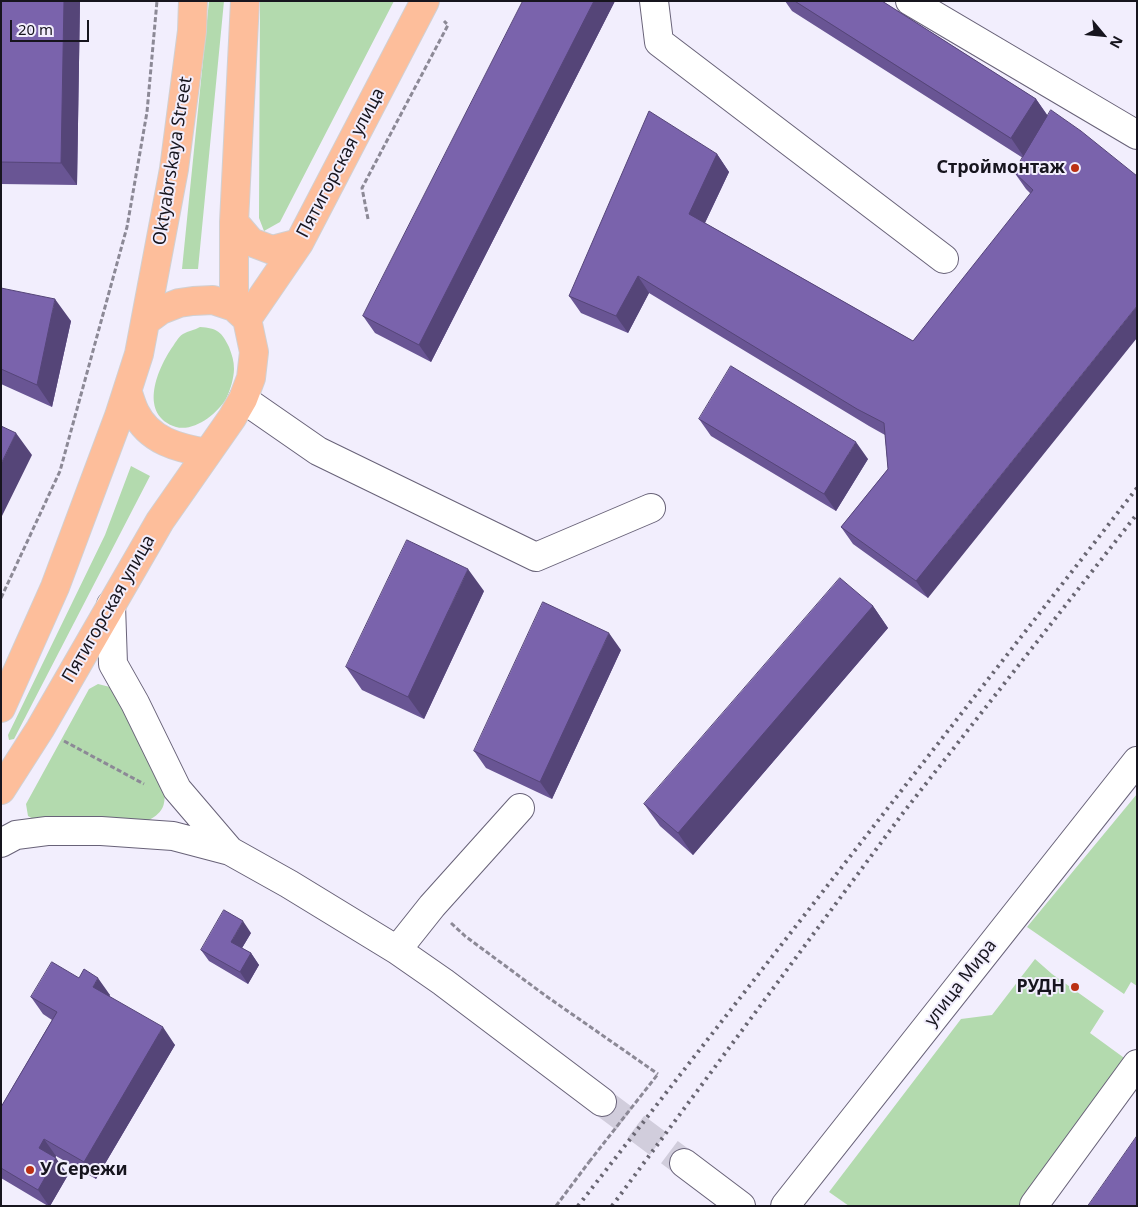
<!DOCTYPE html>
<html>
<head>
<meta charset="utf-8">
<style>
  body { margin:0 }
  #map { position:relative; width:1138px; height:1207px; overflow:hidden; background:#f2eefd; font-family:"Noto Sans",sans-serif }
  canvas { display:block }
  .frame { position:absolute; inset:0; border:2px solid #17151e; pointer-events:none }
  .north { position:absolute; left:1078px; top:10px; width:50px; height:50px; -webkit-text-stroke:4px #f2eefd; paint-order:stroke; rotate:118deg; font-size:14px; font-weight:700; line-height:20px; text-align:center; color:#17151e }
  .north::after { content:''; display:block; margin:auto; width:18px; height:22px; background:#17151e; clip-path:polygon(50% 0,100% 100%,50% 72%,0 100%) }
  .scale { position:absolute; left:10px; top:20px; width:79px; height:22px; box-sizing:border-box; border:2px solid #17151e; border-top:0; padding-left:6px; font-size:15px; line-height:18px; white-space:nowrap; color:#17151e; -webkit-text-stroke:4px #f2eefd; paint-order:stroke }
</style>
</head>
<body>
<div id="map">
<canvas width="1138" height="1207"></canvas>
<div class="frame"></div>
<div class="north">N</div>
<div class="scale">20 m</div>
</div>
<script>
const ctx = document.querySelector('canvas').getContext('2d');
ctx.lineJoin = 'round';
function fillPath(path, color) { ctx.fillStyle = color; ctx.fill(path, 'evenodd'); }
function strokePath(path, color, width, dash) { ctx.strokeStyle = color; ctx.lineWidth = width; ctx.lineCap = dash ? 'butt' : 'round'; ctx.setLineDash(dash || []); ctx.stroke(path); }
function label(font, color, halo, rows, align = 'center') {
  ctx.font = font + ' "Noto Sans",sans-serif'; ctx.lineWidth = 4; ctx.setLineDash([]); ctx.textBaseline = 'middle'; ctx.strokeStyle = halo; ctx.fillStyle = color; for (const [text, x, y, turn = 0] of rows) {
    ctx.save(); ctx.translate(x, y); ctx.rotate((+turn || 0) * Math.PI / 180); ctx.textAlign = isNaN(turn) ? turn : align; if (halo) ctx.strokeText(text, 0, 0); ctx.fillText(text, 0, 0); ctx.restore();
  }
}
fillPath(new Path2D(`
  M209,1H224L198,269H182Z
  M260,1H394L280,222L264,231L259,218Z
  M200,327C217,328 222,332 229,347C232,355 234,361 234,369C234,378 230,391 226,399C217,414 194,432 176,427C139,415 156,372 171,349C174,345 178,337 183,334C188,331 195,330 200,327Z
  M131,466L150,476L14,739L9,740L8,735L105,535Z
  M98,684L110,687L164,787C166,804 164,812 149,820L39,822L28,816L26,804L89,689Z
  M1137,794V986L1131,982L1124,994L1027,927Z
  M1035,959L1052,974L1104,1011L1090,1033L1127,1060L1024,1206H849L829,1192L961,1019L992,1015Z`), '#b3daae');
strokePath(new Path2D(`
  M602,1102L684,1163`), '#d1cddc', 28, [28, 14]);
const minor = new Path2D(`
  M654,1L659,42L944,259
  M910,1L1137,135
  M243,399L318,451L536,557L651,508
  M111,605L113,664L135,703L177,789L230,851
  M1,843L16,835L47,831H101L173,836L230,851L289,884L397,950L443,982L602,1102
  M397,950L432,906L520,808
  M684,1163L741,1206
  M785,1206L1137,761
  M1035,1206L1034,1205L1137,1064`);
const major = new Path2D(`
  M234,222L251,242L272,250L299,243
  M234,307V222L245,1
  M247,319L299,243L425,1
  M128,393C130,399 132,406 135,412C149,441 178,448 207,453
  M1,708L55,587L119,416L139,354L174,169L192,31L193,1
  M1,790L40,729L160,521L232,418L243,399L251,378L254,352L247,319L234,307L213,300L193,301L179,303L161,310L146,321`);
strokePath(minor, '#686278', 30);
strokePath(major, '#d1d0d2', 30);
strokePath(new Path2D(`
  M368,219L362,188L448,25L444,21
  M1,598L60,471L127,227L147,112L157,1
  M64,741L144,784
  M451,923L465,936L546,996L658,1074
  M556,1206L589,1162`), '#8c8996', 3, [5, 2.5]);
strokePath(minor, '#fff', 28);
strokePath(major, '#fdbe9b', 28);
strokePath(new Path2D(`
  M578,1206L1137,488
  M612,1206L903,813L1137,514`), '#696672', 4, [2.5, 5]);
strokePath(new Path2D(`
  M589,1162L658,1074`), '#8c8996', 3, [5, 2.5]);
fillPath(new Path2D(`
  M1,1H80L77,185L1,184Z
  M523,1H615L431,362L375,333L363,316Z
  M785,1H882L1036,99L1048,116L1081,131L928,598L853,544L841,527L888,469L885,435L869,426L649,293L628,333L581,313L569,296L717,154L729,172L705,223L913,341L1031,194L1026,189L1014,172L1023,158L792,11Z
  M1,288L71,321L52,407L1,384Z
  M699,419L868,459L836,511L711,436Z
  M484,591L424,719L362,690L346,667Z
  M873,606L888,628L693,855L660,826L644,804Z
  M621,650L552,799L486,768L474,751Z
  M251,933L242,948L251,953L259,965L248,984L209,961L201,950Z
  M79,978L110,995L109,996L175,1045L96,1179L56,1156L55,1158L68,1175L50,1206H48L1,1178V1107L52,1020L43,1014L31,997Z`), '#695594');
fillPath(new Path2D(`
  M64,1H80L77,185L61,163Z
  M594,1H615L431,362L419,345Z
  M1036,99L1051,121L1026,160L1011,138Z
  M717,154L729,172L701,231L689,214Z
  M638,276L649,293L628,333L616,316Z
  M55,299L71,321L52,407L37,385Z
  M1137,306V338L928,598L916,581Z
  M16,433L32,455L1,518V464Z
  M856,442L868,459L836,511L824,494Z
  M468,569L484,591L424,719L408,697Z
  M873,606L888,628L693,855L678,833Z
  M609,633L621,650L552,799L540,782Z
  M243,921L251,933L239,953L231,942Z
  M251,953L259,965L248,984L240,972Z
  M98,978L110,995L105,1004L93,987Z
  M163,1027L175,1045L96,1179L84,1162Z
  M44,1139L56,1156L51,1166L39,1148Z
  M56,1158L68,1175L50,1206H49L38,1190Z`), '#554578');
const building = new Path2D(`
  M1,1H64L61,163L1,162Z
  M523,1H594L419,345L363,316Z
  M795,1H882L1036,99L1011,138Z
  M1051,110L1081,131L1137,176V306L916,581L841,527L888,469L884,423L857,409L638,276L616,316L569,296L649,111L717,154L689,214L913,341L1033,190L1014,172Z
  M1,288L55,299L37,385L1,369Z
  M731,366L856,442L824,494L699,419Z
  M1,426L16,433L1,464Z
  M407,540L468,569L408,697L346,667Z
  M840,578L873,606L678,833L644,804Z
  M543,602L609,633L540,782L474,751Z
  M224,910L243,921L231,942L251,953L240,972L201,950Z
  M52,962L79,978L84,969L98,978L93,987L163,1027L84,1162L44,1139L39,1148L56,1158L38,1190L1,1168V1107L57,1012L31,997Z
  M1137,1136V1206H1088Z`);
fillPath(building, '#7a63ac');
strokePath(building, '#554578', 1);
for (const [x, y, r, color] of [
  [1075,168,5,"#bb3014"],
  [1075,987,5,"#bb3014"],
  [30,1170,5,"#bb3014"]
]) { const dot = new Path2D(); dot.arc(x, y, r, 0, 2 * Math.PI); ctx.fillStyle = color; ctx.fill(dot); strokePath(dot, '#f2eefd', 2); }
label('18px', '#17151e', '#f2eefd', [
  ["Oktyabrskaya Street",173,161,-81],
  ["Пятигорская улица",341,163,-62],
  ["Пятигорская улица",109,609,-60],
  ["улица Мира",961,983,-52]
]);
label('bold 18px', '#17151e', '#f2eefd', [
  ["Строймонтаж",1065,168],
  ["РУДН",1065,987],
  ["У Сережи",40,1170,"left"]
], 'right');
</script>
</body>
</html>
